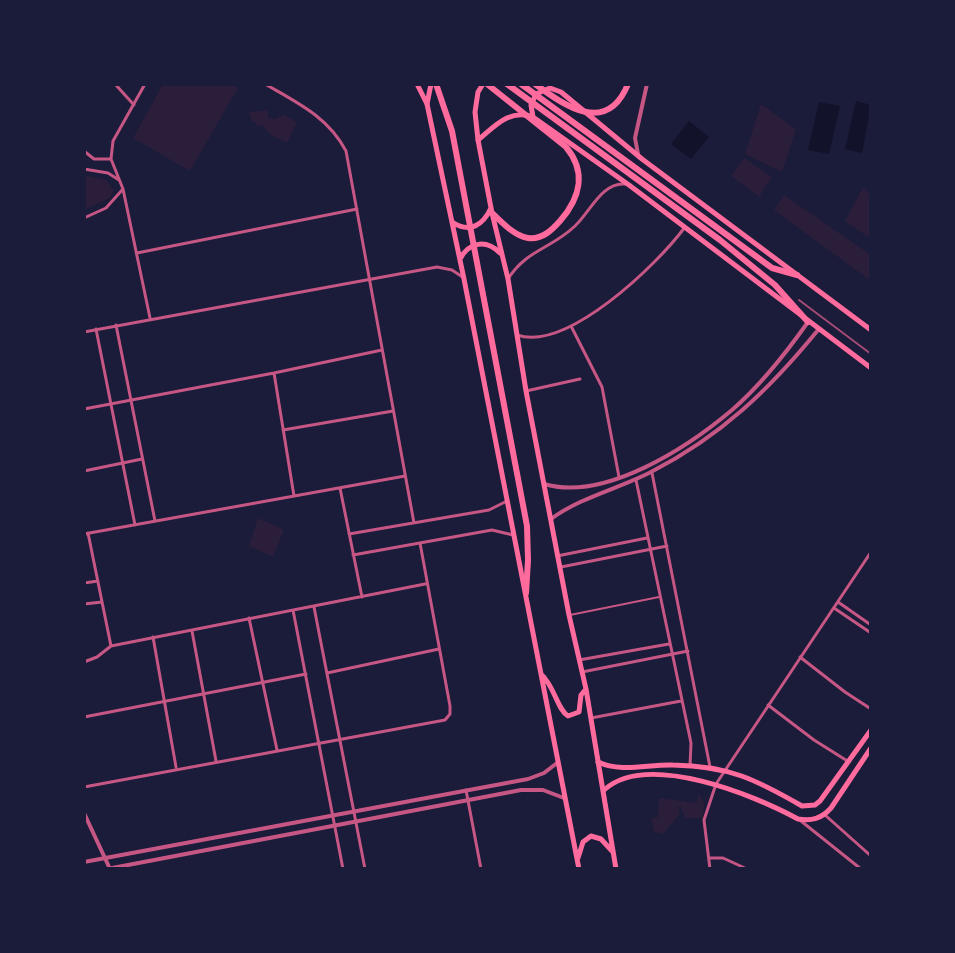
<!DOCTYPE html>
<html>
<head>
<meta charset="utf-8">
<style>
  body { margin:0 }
  #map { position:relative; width:955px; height:953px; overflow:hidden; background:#1b1b3a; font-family:"IBM Plex Serif",serif }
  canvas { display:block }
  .frame { position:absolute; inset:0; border:86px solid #1b1b3a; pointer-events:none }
</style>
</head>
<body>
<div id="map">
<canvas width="955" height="953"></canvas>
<div class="frame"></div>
</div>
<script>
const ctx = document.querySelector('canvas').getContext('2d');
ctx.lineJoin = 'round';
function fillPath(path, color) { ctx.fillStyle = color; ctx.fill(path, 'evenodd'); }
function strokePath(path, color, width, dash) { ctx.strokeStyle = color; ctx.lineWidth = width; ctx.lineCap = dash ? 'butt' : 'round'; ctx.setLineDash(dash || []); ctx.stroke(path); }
fillPath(new Path2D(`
  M163,84H232L238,88L190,171L133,138Z
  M761,104L796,129L782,172L745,154Z
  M267,110L269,118L276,119L283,114L297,122L287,143L271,135L262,125L257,126L255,122H252L249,112Z
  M744,158L772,177L759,197L731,176Z
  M84,175L106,180L114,190L110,198L84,210Z
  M863,187L871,195V239L845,221Z
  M784,195L871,255V281L774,210Z
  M258,518L284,530L273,557L249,546Z
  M699,794L704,803L703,818H685L680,805L679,815L663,834L654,832L651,819L658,817L659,798L696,803Z`), '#2a1e3b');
fillPath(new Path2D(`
  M856,101L871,105L862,153L845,149Z
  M819,102L840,106L829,154L808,150Z
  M689,121L709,137L691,159L671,144Z`), '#12122b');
strokePath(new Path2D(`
  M570,615L659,597`), '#c65784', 2);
strokePath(new Path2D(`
  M115,84L134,105
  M265,84C298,103 328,117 346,151L414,523
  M84,151L94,159H111
  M84,169L108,173L119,180
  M123,189L150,318
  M84,218L106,208L123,189L111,159L113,141L145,84
  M137,253L357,209
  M508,279C526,250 551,249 575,226C590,212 602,182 625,184
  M116,325L155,521
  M571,326L602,387L619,477
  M96,329L135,525
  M84,332L437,267L452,270L464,278
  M517,335C567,352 657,265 685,227
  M274,373L294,496
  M526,391L580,379
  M84,409L274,373L382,350
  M283,430L393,411
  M84,471L142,459
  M652,473L710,767
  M636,480L691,743L690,766
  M340,488L362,597
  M88,533L111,646
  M84,534L405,476
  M349,534L489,510L507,501
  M353,555L492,530L513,535
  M557,556L647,538
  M561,567L667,546
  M84,583L98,581
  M838,602L871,625
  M84,604L102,602
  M314,607L365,869
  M834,608L871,633
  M293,610L343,869
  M249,618L277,750
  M192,631L216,761
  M153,637L176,767
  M800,657L845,692L871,709
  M579,660L669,644
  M84,662L97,657L111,646L425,584
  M582,672L688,651
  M327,673L439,649
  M768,705L814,740L849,762
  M84,717L306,674
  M591,718L681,701
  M84,787L445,720L450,714V706L420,543
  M466,790L481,869
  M825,815L871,856
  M801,821L861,869
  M710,858H723L747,869
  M710,869L704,820L716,784L871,552`), '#c65784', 3);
strokePath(new Path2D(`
  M638,154L635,138L647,84
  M544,484C605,502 688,447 732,410C761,385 786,353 808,322
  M551,519C581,497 618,489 651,472C721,436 769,390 818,330
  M84,813L110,869
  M84,862L528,779L544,773L557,763
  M107,869L521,790H543L564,798`), '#c65784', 4);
strokePath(new Path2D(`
  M417,84L427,104
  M533,117L531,105L536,94L550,88L561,92L642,159L871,330
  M478,140C494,127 510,108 533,117L629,185L871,368
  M598,762C622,773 648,764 673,765C729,766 755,779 802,806L815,805L820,801L871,730
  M604,790C647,751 754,795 798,819C812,821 821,819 831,808L871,748`), '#ff6b9d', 5);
strokePath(new Path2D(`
  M431,84L427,104L464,279L579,869
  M483,84L478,92L475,112L478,140L492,213L508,279L526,391L569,615L586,689L616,869
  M452,222C470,234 483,225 491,208
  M460,259C469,242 486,239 500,253
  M541,674C555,687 557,709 568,716L579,712L581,695L586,689
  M578,858L583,842L591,836L601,839L612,851`), '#ff6b9d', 5);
strokePath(new Path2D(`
  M436,84L452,131L527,526L528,560L526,593
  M487,84L566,147C587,172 580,198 560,221C552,230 542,240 528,238C514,236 502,222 492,213
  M507,84L720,240L775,285L808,322
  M521,84L772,268L797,275
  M535,84C565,106 607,136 628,84`), '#ff6b9d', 6);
strokePath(new Path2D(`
  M799,300L871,354`), '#a44b75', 2);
</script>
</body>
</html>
